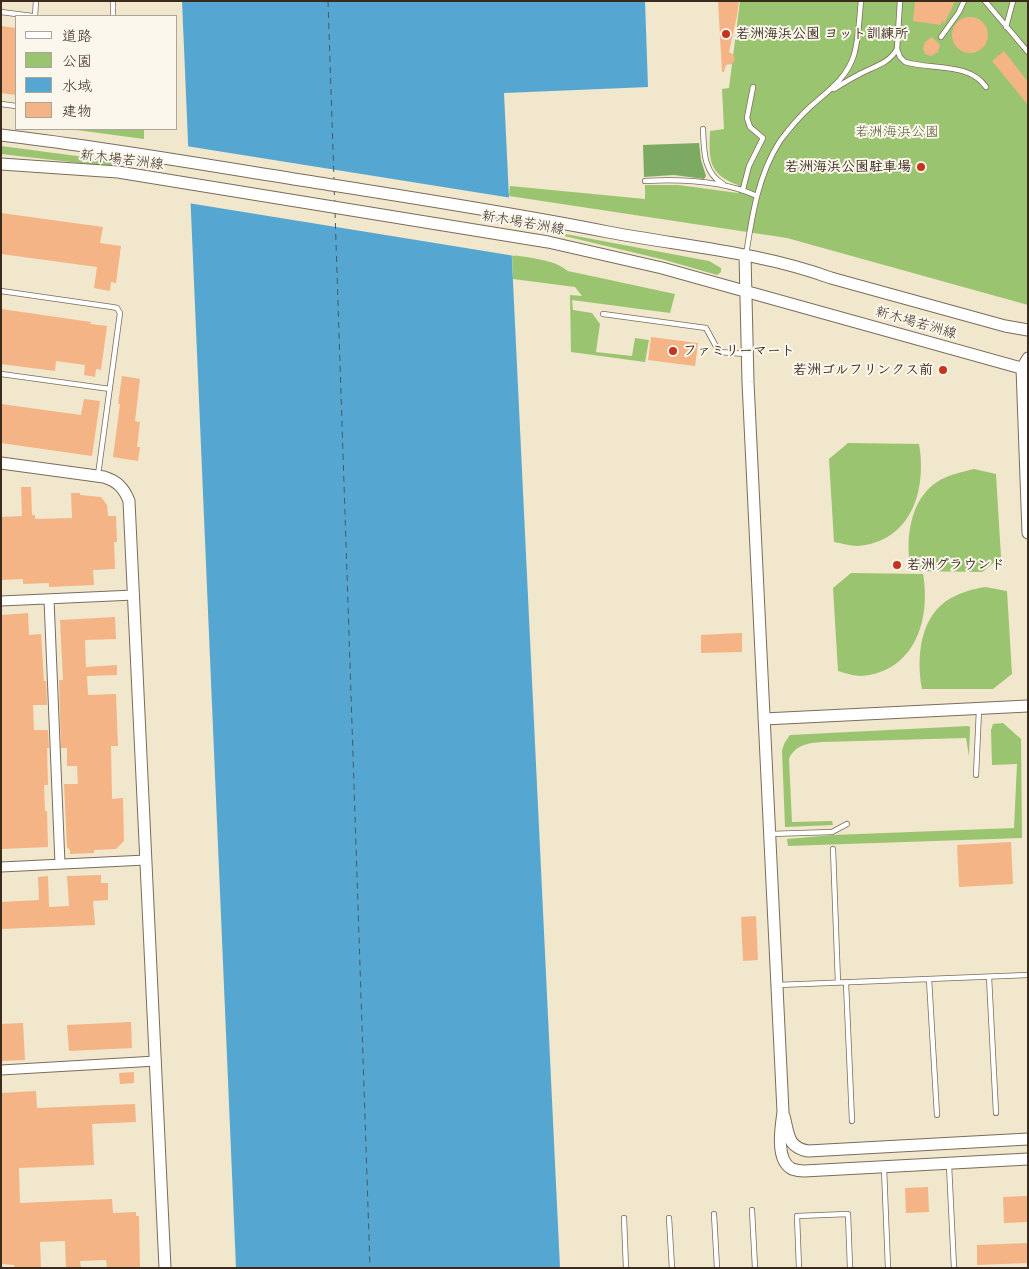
<!DOCTYPE html>
<html>
<head>
<meta charset="utf-8">
<style>
  body { margin:0 }
  #map { position:relative; width:1029px; height:1269px; overflow:hidden; background:#f1e7cc; font-family:"Playpen Sans","Klee One",sans-serif }
  canvas { display:block }
  .frame { position:absolute; inset:0; border:2px solid #3b2a1e; pointer-events:none }
  .legend { position:absolute; left:15px; top:15px; width:162px; height:115px; box-sizing:border-box; background:#fbf7ec; border:1px solid #aea59a; margin:0; padding:6px 9px; list-style:none; font-size:15px; color:#3b2a1e }
  .legend li { display:flex; align-items:center; gap:10px; height:25px }
  .legend b { width:25px; border:1px solid #aea59a }
</style>
</head>
<body>
<div id="map">
<canvas width="1029" height="1269"></canvas>
<div class="frame"></div>
<ul class="legend">
<li><b style="height:6px;background:#fff"></b>道路</li>
<li><b style="height:14px;background:#9bc470"></b>公園</li>
<li><b style="height:14px;background:#55a6d0"></b>水域</li>
<li><b style="height:14px;background:#f4b485"></b>建物</li>
</ul>
</div>
<script>
const ctx = document.querySelector('canvas').getContext('2d');
ctx.lineJoin = 'round';
function fillPath(path, color) { ctx.fillStyle = color; ctx.fill(path, 'evenodd'); }
function strokePath(path, color, width, dash) { ctx.strokeStyle = color; ctx.lineWidth = width; ctx.lineCap = dash ? 'butt' : 'round'; ctx.setLineDash(dash || []); ctx.stroke(path); }
function label(font, color, halo, rows, align = 'center') {
  ctx.font = font + ' "Playpen Sans","Klee One",sans-serif'; ctx.lineWidth = 4; ctx.setLineDash([]); ctx.textBaseline = 'middle'; ctx.strokeStyle = halo; ctx.fillStyle = color; for (const [text, x, y, turn = 0] of rows) {
    ctx.save(); ctx.translate(x, y); ctx.rotate((+turn || 0) * Math.PI / 180); ctx.textAlign = isNaN(turn) ? turn : align; if (halo) ctx.strokeText(text, 0, 0); ctx.fillText(text, 0, 0); ctx.restore();
  }
}
fillPath(new Path2D(`
  M740,1H1028V305L787,238L509,196L510,186L645,199V185H678L738,193V185C708,174 709,160 710,131L724,129L722,89L729,88Z
  M69,129H144V139Z
  M1,146L115,161V167L1,154Z
  M560,233L709,261L721,268V272L717,275L665,260L556,234Z
  M512,255C530,258 553,259 568,271L675,294L670,313L572,300L573,310L592,313L600,324L596,352L632,356L635,338L649,340L645,362L571,352L570,295L582,296L575,287L513,279Z
  M848,443L919,444C927,489 912,542 857,546C850,546 841,543 834,542L829,459Z
  M974,469L996,474L1001,557L982,572L911,571C905,540 909,498 940,480C951,474 962,472 974,469Z
  M851,573L923,574C931,619 915,672 861,676C854,676 845,673 838,671L833,588Z
  M985,587L1007,591L1012,674L993,689H922C916,657 920,615 951,598C962,592 973,589 985,587Z
  M1003,723L1021,739L1022,838L788,846L787,839L833,835L1014,828L1017,764L992,765L991,730L993,724Z
  M968,726L970,727L969,756L966,738L822,742C808,743 795,745 789,759L792,822L832,821L833,825L785,827L782,750L785,742L790,735Z`), '#9bc470');
fillPath(new Path2D(`
  M699,143L701,160L706,176L704,179L674,175L644,177L643,145Z`), '#7caa62');
fillPath(new Path2D(`
  M182,1H645L648,87L504,93L560,1268H236Z`), '#55a6d0');
fillPath(new Path2D(`
  M186,146L512,198L515,256L188,203Z`), '#f1e7cc');
strokePath(new Path2D(`
  M328,1L334,180
  M334,189L335,203
  M335,212L370,1268`), '#455c65', 1, [6, 5]);
fillPath(new Path2D(`
  M718,1H739L737,16L729,52L734,55L735,60L732,64L726,65L724,72H722Z
  M915,1H955L944,24L942,20L941,25L913,21Z
  M952 35a18 18 0 1 1 36 0a18 18 0 1 1-36 0Z
  M1,26L16,28V95L1,93Z
  M932,37L940,45L938,52L931,56L925,54L923,48L925,42Z
  M1004,51L1028,82V105L992,61Z
  M1,213L103,227L100,243L121,246L116,283L111,282L110,291L94,288L97,267L1,254Z
  M1,309L91,322L90,324L107,326L101,370L96,369L95,377L84,375L85,365L56,361L55,371L1,364Z
  M651,337L698,343L695,366L648,360Z
  M122,376L140,379L135,421L140,422L137,447H140L138,461L113,457L120,404H118Z
  M84,399L100,401L92,456L1,443V404L81,415Z
  M21,487H31L32,515H35V519L72,518L71,493H80V495L101,497L107,505L108,516H116L117,542H114L115,569L93,570L94,585L49,587V583L23,584V579L1,580V517L22,516Z
  M28,613L29,635L41,634L44,681H46L47,705H33L34,730H48L49,748H47L48,785H44L45,811H47L48,847L2,849L1,615Z
  M115,617L116,639L85,640L86,667L117,665V675L87,676L88,695L116,694L118,746H111L112,799L123,798L124,841L116,849L94,850V853L70,854V850L67,847L64,784H78L77,766H67V748H61L59,680H63L60,620Z
  M742,633V652L701,653V635Z
  M1011,842L1013,884L959,887L957,845Z
  M101,875V883H108V900L93,901L95,925L1,929V902L39,900L38,877L48,876L49,907L69,906L67,876Z
  M756,916L758,960L743,961L741,917Z
  M131,1022L132,1048L69,1051L67,1025Z
  M23,1023L25,1060L1,1061V1024Z
  M134,1072V1083L120,1084L119,1073Z
  M36,1091L37,1108L135,1104L136,1122L92,1124L94,1165L19,1168L20,1203L112,1199L113,1213L136,1212V1216H139L140,1268H107L106,1260L80,1261L81,1268H66L65,1241L40,1242L41,1268H15L14,1265L2,1264L1,1093Z
  M928,1187L929,1212L906,1213L905,1188Z
  M1028,1196V1222L1004,1223L1003,1197Z
  M1028,1243V1263L977,1265V1245Z`), '#f4b485');
const service = new Path2D(`
  M113,1V16
  M985,1L1028,52
  M1,12L32,16
  M35,16L36,1
  M1006,27L1013,1
  M941,37L959,12L964,1
  M897,49L900,57L905,62C931,70 969,62 986,87
  M834,89C842,84 850,79 858,75C872,67 889,64 897,49L900,1
  M1,104L16,106
  M703,129C704,150 703,172 723,184
  M645,181C680,179 724,181 757,196
  M743,189L749,166L763,138L750,127L747,118L753,87
  M746,255C752,216 758,175 780,141C789,129 799,117 810,107C828,91 847,78 854,55C859,38 859,19 861,1
  M1,291L112,307L117,308L120,313L98,475
  M603,314L706,328L719,352L746,354
  M1,374L110,389
  M976,775L979,710
  M770,834L832,832L847,824
  M833,849L838,983
  M989,977L996,1113
  M929,979L937,1115
  M846,983L852,1121
  M778,985L1028,975
  M949,1165L954,1268
  M884,1168L888,1268
  M752,1210L755,1268
  M714,1214L717,1268
  M624,1218L626,1268
  M669,1218L672,1268
  M799,1268L797,1216L848,1214L850,1268`);
const minor = new Path2D(`
  M49,599L60,864
  M1,601L134,595
  M1,867L146,860
  M1,1070L156,1061`);
const tertiary = new Path2D(`
  M1,135C104,147 205,165 307,181C407,197 508,212 608,232C682,246 760,252 831,278L1005,326L1028,330
  M1,164L118,172L548,242L662,268L1028,370
  M745,255L748,382L783,1112C781,1127 775,1160 792,1169C795,1170 800,1171 804,1171L1028,1159
  M1028,358L1022,368L1028,533
  M1,463L104,477C117,481 124,488 129,501L165,1268
  M764,719L1028,706
  M784,1116C789,1134 787,1147 808,1151L1028,1139`);
strokePath(service, '#7b6c5b', 6);
strokePath(minor, '#7b6c5b', 11);
strokePath(tertiary, '#7b6c5b', 13);
strokePath(service, '#fff', 4.5);
strokePath(minor, '#fff', 9);
strokePath(tertiary, '#fff', 11);
for (const [x, y, r, color] of [
  [726,34,5,"#c8321e"],
  [921,167,5,"#c8321e"],
  [673,351,5,"#c8321e"],
  [943,370,5,"#c8321e"],
  [897,565,5,"#c8321e"]
]) { const dot = new Path2D(); dot.arc(x, y, r, 0, 2 * Math.PI); ctx.fillStyle = color; ctx.fill(dot); strokePath(dot, '#fbf7ec', 2); }
label('bold 14px', '#3b2a1e', '#fbf7ec', [
  ["若洲海浜公園 ヨット訓練所",736,34],
  ["若洲海浜公園駐車場",911,167,"right"],
  ["ファミリーマート",683,351],
  ["若洲ゴルフリンクス前",933,370,"right"],
  ["若洲グラウンド",907,565]
], 'left');
label('14px', '#585837', '#fbf7ec', [
  ["若洲海浜公園",897,132]
]);
label('14px', '#3b2a1e', '#fbf7ec', [
  ["新木場若洲線",122,160,7],
  ["新木場若洲線",523,223,10],
  ["新木場若洲線",916,323,16]
]);
</script>
</body>
</html>
